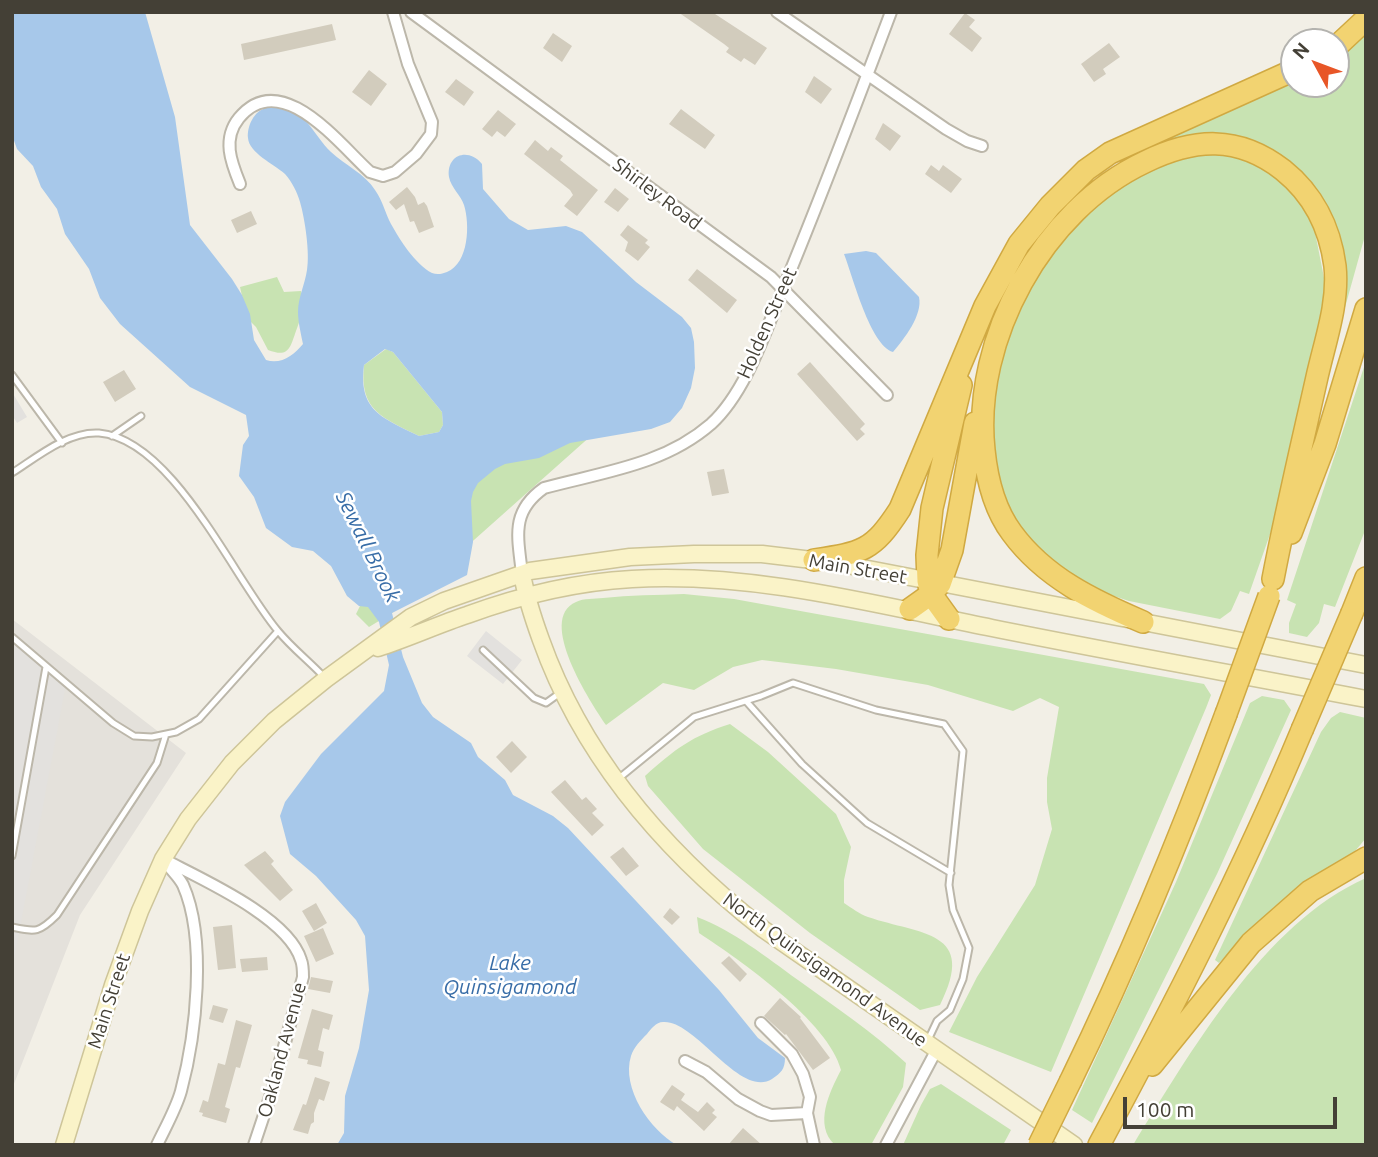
<!DOCTYPE html>
<html>
<head>
<meta charset="utf-8">
<style>
  body { margin:0 }
  #map { position:relative; width:1378px; height:1157px; overflow:hidden; background:#f2efe6; font-family:Ubuntu,sans-serif }
  canvas { display:block }
  .frame { position:absolute; inset:0; border:14px solid #444036; pointer-events:none }
  .north { position:absolute; left:1280px; top:28px; width:70px; height:70px; box-sizing:border-box; background:#fff; border:2px solid #b4b3af; border-radius:50%; rotate:311deg; font-size:19px; font-weight:700; line-height:28px; text-align:center; color:#444036 }
  .north::after { content:''; display:block; margin:auto; width:24px; height:32px; background:#e85627; clip-path:polygon(50% 0,100% 100%,50% 72%,0 100%) }
  .scale { position:absolute; left:1123px; top:1097px; width:214px; height:32px; box-sizing:border-box; border:4px solid #444036; border-top:0; padding-left:9px; font-size:21px; line-height:24px; white-space:nowrap; color:#444036; -webkit-text-stroke:5px #fff; paint-order:stroke }
</style>
</head>
<body>
<div id="map">
<canvas width="1378" height="1157"></canvas>
<div class="frame"></div>
<div class="north">N</div>
<div class="scale">100 m</div>
</div>
<script>
const ctx = document.querySelector('canvas').getContext('2d');
ctx.lineJoin = 'round';
function fillPath(path, color) { ctx.fillStyle = color; ctx.fill(path, 'evenodd'); }
function strokePath(path, color, width, dash) { ctx.strokeStyle = color; ctx.lineWidth = width; ctx.lineCap = dash ? 'butt' : 'round'; ctx.setLineDash(dash || []); ctx.stroke(path); }
function label(font, color, halo, rows, align = 'center') {
  ctx.font = font + ' Ubuntu,sans-serif'; ctx.lineWidth = 5; ctx.setLineDash([]); ctx.textBaseline = 'middle'; ctx.strokeStyle = halo; ctx.fillStyle = color; for (const [text, x, y, turn = 0] of rows) {
    ctx.save(); ctx.translate(x, y); ctx.rotate((+turn || 0) * Math.PI / 180); ctx.textAlign = isNaN(turn) ? turn : align; if (halo) ctx.strokeText(text, 0, 0); ctx.fillText(text, 0, 0); ctx.restore();
  }
}
fillPath(new Path2D(`
  M12,619L186,753L80,915L12,1089Z`), '#e4e1db');
fillPath(new Path2D(`
  M1366,27V232L1344,311L1339,310L1341,286L1298,173L1177,139L1144,151L1142,146L1294,73V84H1336V50Z
  M1203,150L1231,154L1259,163L1300,199L1313,222L1326,288L1322,319L1276,517L1249,594L1240,591L1231,611L1220,619L1129,601L1102,592L1073,577L1045,557L1017,529L995,486L987,410L1007,325L1065,231L1136,171Z
  M277,277L284,292L301,291C305,305 301,318 296,331C290,348 289,358 268,350L256,327L247,318L240,287Z
  M386,349L393,352L442,412L443,425L439,432L419,436C383,418 359,411 364,365Z
  M1366,361V528L1335,607L1324,604L1319,623L1307,637L1289,633V623L1296,604L1287,600Z
  M611,418L392,613L369,627L356,614L370,586L480,467Z
  M684,594L734,599L1204,684L1211,695L1206,708L1051,1072L949,1032L977,977L1035,885L1052,829L1047,802V778L1059,707L1040,698L1013,711L928,685L836,669L762,660L733,667L694,690L663,683L606,725C591,703 536,619 576,602C584,598 594,599 603,598C630,595 657,595 684,594Z
  M1262,696L1284,700L1291,710L1217,874L1092,1123L1072,1110L1176,882L1250,703Z
  M1340,712L1366,718V838L1351,856L1329,867L1274,907L1219,963L1215,960L1321,732L1331,718Z
  M730,724L768,752L836,814L851,847L844,880V903C852,908 859,914 868,917C921,935 978,930 940,1005L920,1010L810,933L703,849L648,786L645,776C675,749 692,736 730,724Z
  M1366,878V1145H1133C1190,1053 1264,923 1366,878Z
  M697,917C734,931 766,957 798,980C835,1007 873,1032 906,1063L903,1087L871,1145H835C813,1125 830,1091 841,1070C829,1022 740,960 699,933Z
  M941,1084L1011,1130L1003,1145H903L921,1105L930,1089Z`), '#c8e3b2');
fillPath(new Path2D(`
  M12,392L27,417L17,423L12,415Z
  M486,631L522,660L503,684L467,656Z
  M12,637L66,684L12,970Z`), '#e3e1de');
fillPath(new Path2D(`
  M12,12H145L175,117L190,225L232,279L242,295L250,314L254,340L266,360C281,365 294,355 303,344C301,334 298,322 298,312C298,298 305,284 307,270C310,253 305,219 300,202C297,192 292,182 285,174C274,164 249,153 248,138C247,126 254,111 266,108C302,99 311,133 331,152C345,165 365,174 375,190C383,201 385,213 391,224C400,240 415,264 432,273C437,275 442,274 447,272C469,263 470,224 464,205C461,195 451,188 449,177C446,155 468,147 482,164L483,189L509,219L528,230L566,226L582,232L636,282L682,317L691,328L694,342L695,368L691,388L682,408L670,422L651,429L570,443L539,458L505,464L495,469L478,483L473,492L471,501L473,542L467,575L392,613L403,657L422,703L433,717L471,743L478,757L505,780L513,795L553,816L568,828L719,990L758,1038L785,1058C785,1069 781,1073 772,1079C740,1099 695,1019 663,1022C656,1022 651,1029 647,1034C640,1041 634,1047 631,1056C621,1088 650,1130 677,1145H337L344,1133L345,1096L359,1048L369,990L365,936L356,920L316,876L290,854L280,816L285,802L321,754L384,691L389,665L379,622L368,607L359,606L347,596L331,566L313,551L292,547L266,528L254,497L239,476L243,445L249,436L246,415L190,387L120,324L100,298L89,269L65,234L57,209L41,187L33,166L17,149L12,135ZM385,349L393,352L442,412L443,425L439,432L419,436C383,418 358,411 364,365Z
  M866,251L876,253L919,297C923,315 904,339 893,352C870,345 853,277 844,254Z`), '#a7c8ea');
fillPath(new Path2D(`
  M678,12H712L767,48L755,65L744,58L741,62L726,52L729,48L724,44Z
  M965,13L975,20L969,27L982,38L972,52L949,34Z
  M332,24L336,40L244,60L241,44Z
  M553,33L572,46L562,62L543,48Z
  M1109,43L1120,57L1103,69L1106,74L1094,82L1081,64Z
  M369,70L387,84L371,106L352,92Z
  M814,76L832,89L821,104L805,92Z
  M456,79L474,92L464,106L445,92Z
  M681,109L715,135L705,149L669,124Z
  M498,110L516,124L505,137L497,131L492,137L482,129Z
  M883,123L901,136L890,151L875,139Z
  M535,140L548,151L551,147L563,156L560,160L598,190L577,216L564,206L573,195L570,190L524,154Z
  M931,165L939,171L943,165L962,179L951,193L925,174Z
  M407,187L415,197L418,205L424,202L427,206L434,227L419,233L414,221L410,222L404,204L396,210L389,202Z
  M615,188L629,199L618,212L604,202Z
  M251,211L257,224L237,233L231,220Z
  M628,225L648,240L645,243L650,247L638,261L625,251L628,242L620,235Z
  M697,269L737,300L727,313L688,280Z
  M810,362L865,424L860,429L865,434L857,441L797,374Z
  M124,370L136,389L115,402L103,382Z
  M724,469L729,493L712,496L707,472Z
  M512,741L527,757L511,773L496,757Z
  M565,780L582,800L586,797L597,809L592,813L604,825L592,836L551,792Z
  M623,847L639,866L626,876L610,857Z
  M265,851L274,861L271,864L293,890L280,901L244,865Z
  M316,903L327,923L314,931L302,911Z
  M670,908L680,917L672,925L663,917Z
  M232,925L236,968L218,970L213,927Z
  M323,928L334,954L316,962L304,936Z
  M729,956L747,974L740,982L721,963Z
  M267,957L268,970L242,972L240,959Z
  M311,977L333,981L330,993L308,989Z
  M780,998L801,1017L800,1018L830,1058L813,1070L786,1034L785,1035L764,1016Z
  M213,1005L228,1009L223,1023L209,1019Z
  M312,1009L333,1015L329,1030L323,1028L318,1050L324,1052L321,1067L307,1064L308,1060L298,1058Z
  M236,1020L252,1025L240,1068L236,1067L225,1107L230,1109L226,1123L202,1116L203,1113L199,1112L203,1100L208,1102L218,1063L225,1065Z
  M315,1077L330,1082L324,1101L319,1099L314,1113V1122L311,1124L308,1134L293,1130L303,1104L306,1105Z
  M672,1085L685,1094L681,1100L698,1112L707,1102L715,1110L712,1113L717,1117L704,1131L677,1106L674,1111L660,1102Z
  M743,1128L762,1145H728Z`), '#d2ccbd');
const lane = new Path2D(`
  M12,375L62,443
  M112,436L141,416
  M12,473C37,457 68,431 99,433C173,439 234,579 278,631C292,648 309,661 324,677
  M12,637L113,723L134,736L152,737L176,732L199,719L278,631
  M483,650L534,698L546,703L560,693
  M746,701L802,764L867,823L951,873
  M618,779L694,717L761,696L793,683L876,710L944,724L963,751L949,885L953,910L969,948L963,979L950,1010L937,1021L928,1040
  M12,856L46,667
  M12,927C36,932 39,933 57,915L157,763L166,734`);
const street = new Path2D(`
  M411,12L771,277L887,395
  M777,12L946,129L967,141L982,146
  M240,184C231,162 222,139 239,118C281,67 339,144 370,172L383,176L395,172L416,154L431,134L432,122L408,64L393,12
  M522,574C518,537 510,512 544,488C603,472 664,465 711,424C746,392 765,332 783,289C821,197 856,105 891,12
  M163,859C201,879 288,917 301,960C303,965 303,972 303,977L271,1094L254,1145
  M761,1023L792,1054L803,1074L810,1097L807,1113L814,1145
  M685,1061L706,1072L738,1099L760,1111L771,1115L807,1113
  M157,1145C165,1128 176,1109 181,1091C196,1035 207,939 183,885C179,877 172,871 167,864
  M886,1145L936,1051`);
const secondary = new Path2D(`
  M522,574C526,597 533,618 541,640C583,758 666,853 763,929L1074,1145
  M378,648C409,638 437,625 467,615C519,596 577,582 632,579C753,572 874,604 992,628C1116,653 1241,675 1366,699
  M64,1145L113,985L140,911L163,859L188,819L232,763L274,721L326,679L411,617L444,601L530,571L630,557L694,554H762L837,563L1366,665`);
const highway = new Path2D(`
  M1336,47L1366,19
  M1291,533L1325,444L1366,309
  M814,560C862,553 873,551 900,509L985,306L1019,244L1050,206L1086,170L1110,153L1294,70
  M910,609L931,594L940,584L952,550L975,423
  M1352,613L1366,578
  M949,619L931,594L928,581L927,555L932,508L961,385
  M1143,622C1094,601 1045,578 1012,533C994,509 987,480 984,450C972,339 1043,210 1145,162C1194,138 1238,135 1283,170C1313,194 1330,228 1335,266C1339,303 1325,341 1317,377C1302,444 1286,511 1273,579
  M1152,1065L1251,943L1310,891L1366,858
  M1071,1080C1129,961 1180,838 1226,714
  M1099,1145C1172,1009 1243,872 1302,730`);
strokePath(lane, '#bcb7aa', 9);
strokePath(street, '#bcb7aa', 14);
strokePath(secondary, '#cec599', 19);
strokePath(highway, '#d0a942', 24);
strokePath(lane, '#fff', 5);
strokePath(street, '#fff', 10);
strokePath(secondary, '#faf3c8', 16);
strokePath(highway, '#f2d371', 21);
const highwayBridge = new Path2D(`
  M1226,714L1269,596
  M1302,730L1352,613
  M1039,1145L1071,1080`);
strokePath(highwayBridge, '#d0a942', 24, []);
strokePath(highwayBridge, '#f2d371', 21);
label('19px', '#444036', '#fff', [
  ["Shirley Road",657,194,37],
  ["Holden Street",767,323,-66],
  ["Main Street",858,569,10],
  ["North Quinsigamond Avenue",825,970,36],
  ["Main Street",109,1001,-72],
  ["Oakland Avenue",282,1050,-75]
]);
label('italic 21px', '#386da7', '#fff', [
  ["Sewall Brook",368,547,64],
  ["Lake",510,963],
  ["Quinsigamond",510,987]
]);
</script>
</body>
</html>
